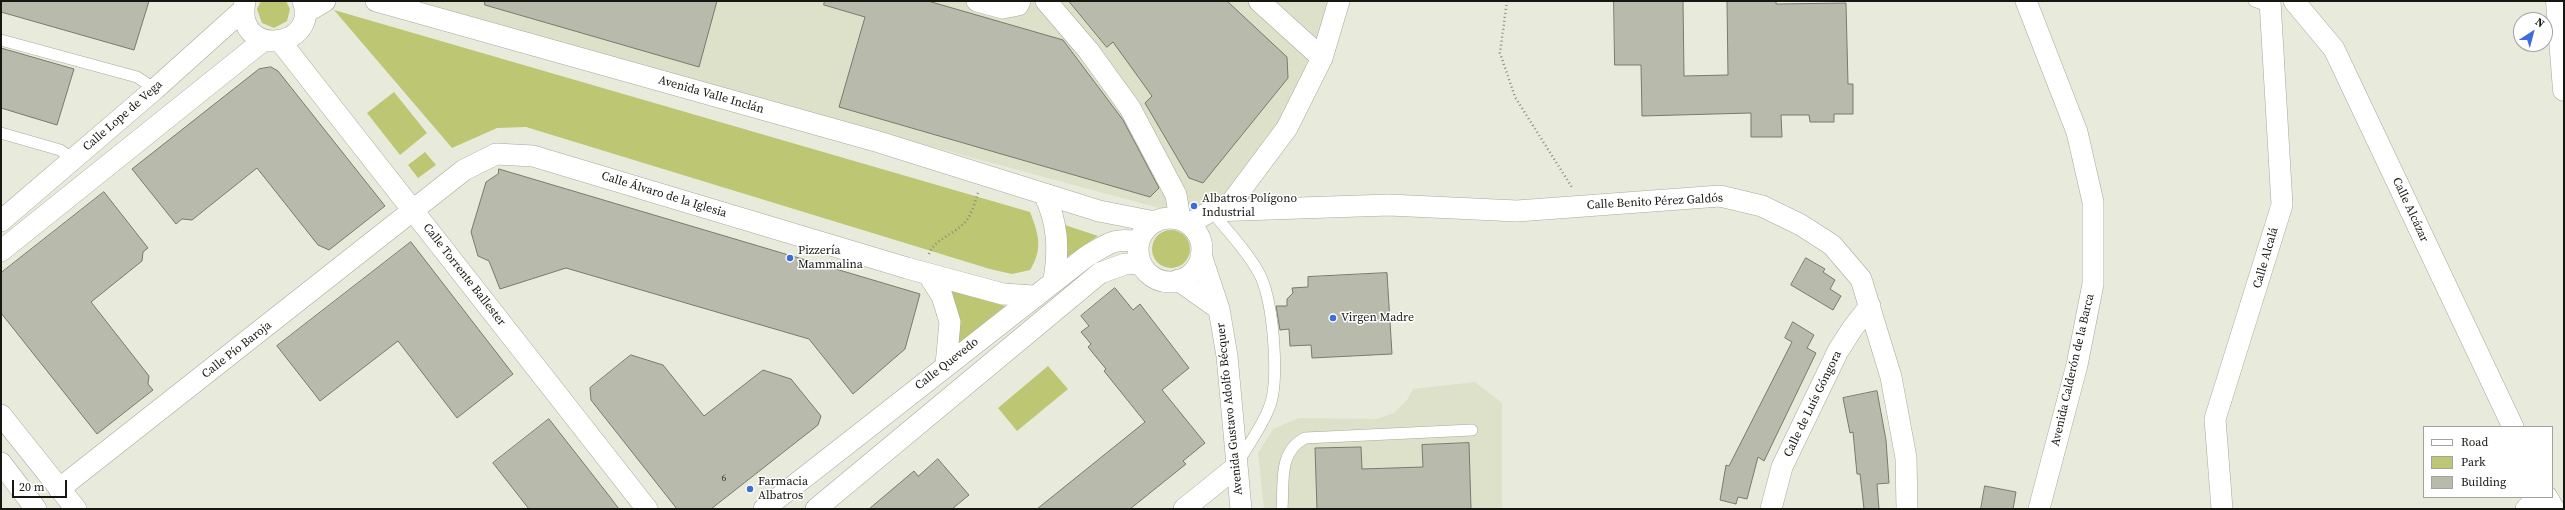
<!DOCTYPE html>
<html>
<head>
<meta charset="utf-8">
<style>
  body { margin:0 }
  #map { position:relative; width:2565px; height:510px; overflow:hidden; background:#e8ebdb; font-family:"Source Serif 4",serif }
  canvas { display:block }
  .frame { position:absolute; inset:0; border:2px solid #161711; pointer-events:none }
  .legend { position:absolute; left:2423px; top:426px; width:130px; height:72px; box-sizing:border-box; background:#fff; border:1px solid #a2a2a0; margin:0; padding:5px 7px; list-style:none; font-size:12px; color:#161711 }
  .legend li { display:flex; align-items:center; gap:8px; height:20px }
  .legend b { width:20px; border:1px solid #a2a2a0 }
  .north { position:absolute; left:2513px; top:12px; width:40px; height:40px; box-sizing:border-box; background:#fff; border:1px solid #a2a2a0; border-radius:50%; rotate:36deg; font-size:11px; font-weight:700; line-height:16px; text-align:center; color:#161711 }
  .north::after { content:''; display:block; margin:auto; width:14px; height:18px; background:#3d6ddd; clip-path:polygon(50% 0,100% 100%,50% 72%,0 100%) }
  .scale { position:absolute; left:12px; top:480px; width:55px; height:18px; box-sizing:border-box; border:2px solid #161711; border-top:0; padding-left:5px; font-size:12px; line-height:14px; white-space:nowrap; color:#161711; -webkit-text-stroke:3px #fff; paint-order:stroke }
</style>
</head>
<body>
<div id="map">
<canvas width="2565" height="510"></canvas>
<div class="frame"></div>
<ul class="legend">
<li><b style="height:5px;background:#fff"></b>Road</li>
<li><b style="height:11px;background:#bdc673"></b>Park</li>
<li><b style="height:11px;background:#b8baab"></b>Building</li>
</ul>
<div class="north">N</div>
<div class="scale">20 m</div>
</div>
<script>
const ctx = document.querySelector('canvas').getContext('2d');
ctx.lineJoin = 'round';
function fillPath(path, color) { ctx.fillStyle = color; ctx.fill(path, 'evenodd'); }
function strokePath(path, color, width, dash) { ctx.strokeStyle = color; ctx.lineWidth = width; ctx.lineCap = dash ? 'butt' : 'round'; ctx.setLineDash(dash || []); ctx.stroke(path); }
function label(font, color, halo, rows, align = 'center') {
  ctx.font = font + ' "Source Serif 4",serif'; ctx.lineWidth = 3; ctx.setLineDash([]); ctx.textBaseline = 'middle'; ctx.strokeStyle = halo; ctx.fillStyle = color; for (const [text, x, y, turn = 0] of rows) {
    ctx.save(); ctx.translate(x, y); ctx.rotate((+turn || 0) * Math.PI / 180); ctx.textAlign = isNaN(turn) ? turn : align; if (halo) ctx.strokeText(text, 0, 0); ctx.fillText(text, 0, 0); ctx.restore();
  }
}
fillPath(new Path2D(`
  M391,1H1333L1285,125L1223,202L1174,212Z
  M1475,382L1502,403V509H1264L1258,453L1273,429L1299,418L1377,419L1394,413L1407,400L1413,389Z`), '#dde1c9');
fillPath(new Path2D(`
  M261,1H286L290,9L287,21L274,28L262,23L257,9Z
  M334,10L1030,212C1039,235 1043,249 1030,270L1012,274L990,269L526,127L497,128L452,148Z
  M394,92L427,133L400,155L367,113Z
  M425,152L436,165L418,178L408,165Z
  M1065,225L1098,236L1064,259Z
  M1152 249a19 19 0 1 1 38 0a19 19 0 1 1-38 0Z
  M948,289L1005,306L958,344C962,322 958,308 948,289Z
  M1048,366L1068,389L1017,431L998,408Z`), '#bdc673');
const building = new Path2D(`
  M1,1H149L134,50L1,12Z
  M485,1H717L699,67L485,5Z
  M825,1H928L1063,40L1123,120L1159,188L1150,197L839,107L865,17L824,5Z
  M1069,1H1227L1287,57L1288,78L1203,183L1189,178L1145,103L1152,96L1113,42L1107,47Z
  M1614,1H1683L1684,76L1728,75L1727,1H1776V4L1846,3L1848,84H1853V114H1834V122H1810L1809,115H1781L1782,137H1751V113L1642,116L1641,65H1615Z
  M1,48L74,69L57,125L1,108Z
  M271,67L278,71L385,206L329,250L318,245L257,168L192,220L182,219L176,224L132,169L259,69Z
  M499,169L920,294L905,349L853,394L809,339L566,268L500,289L489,261L478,256L471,232L486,182L498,174Z
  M104,192L148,248L143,252L142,261L91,302L149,376L148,384L153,390L97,434L1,313V273Z
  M411,242L513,374L457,418L398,341L320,401L277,346Z
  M1806,258L1825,269L1823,272L1835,280L1830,289L1841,296L1833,310L1791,285Z
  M1387,273L1392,354L1312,358L1311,345L1290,346L1289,329L1280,330L1276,306H1287V299L1293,293L1292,288L1308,287V277Z
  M1115,288L1133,310L1140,304L1189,368L1162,390L1205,443L1183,461L1186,464L1130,509H1037L1145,422L1104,371L1106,369L1088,347L1091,344L1081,332L1089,326L1081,316Z
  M1793,322L1814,335L1807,348L1816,353L1764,461L1758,457L1747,499L1738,497L1736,504L1720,500L1726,465L1729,466L1792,342L1785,338Z
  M631,355L663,365L704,416L763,370L791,379L821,416L818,425L711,509H677L591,400L590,388Z
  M1877,391L1886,440L1889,483L1877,484L1879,509H1864L1860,474H1857L1853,432L1850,433L1843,398Z
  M549,419L610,497L619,509H529L493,463Z
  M1469,443L1471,509H1317L1315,448L1361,447L1362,469L1423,467L1422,445Z
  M938,459L969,495L952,509H869L914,471L918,476Z
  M1985,486L2016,492L2013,509H1981Z`);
fillPath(building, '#b8baab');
strokePath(building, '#787a6c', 1);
const service = new Path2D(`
  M2254,1L2271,7
  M1,40L137,77L155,89
  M1,133L60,150L73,159
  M1211,211C1226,229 1258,263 1264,285C1273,312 1280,382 1269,408C1262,426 1249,444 1239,461
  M1282,509C1284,482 1278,452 1305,438L1472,430`);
const minor = new Path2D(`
  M245,1C233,60 321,48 303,1
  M376,1L879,142L1099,211L1155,222
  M977,1L1003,8L1018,5L1020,1
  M1046,1L1088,50L1130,108L1176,195L1180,219
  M1259,1L1322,58
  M2026,1L2077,132L2093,202V284L2077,365L2039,509
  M2294,1L2334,49L2513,427
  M305,13L325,1
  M280,41L647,509
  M1044,194C1058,223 1059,248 1054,280
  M1225,211L1287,128L1322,58L1339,1
  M1138 250a32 32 0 1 1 64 0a32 32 0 1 1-64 0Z
  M1,221L155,89L244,9
  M1189,224L1211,211L1389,205L1517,211L1720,196L1762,206L1801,225L1832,245L1861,279L1891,377L1906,458L1907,509
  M1,251L264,40
  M1201,255L1219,309L1227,356L1241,509
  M928,274L942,296L950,322L946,365
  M1178,280L1219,309
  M1,415L76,509
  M1,463L36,509
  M59,489L464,170L496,154L533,156L907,268L1003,294L1034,296
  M2547,497L2554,509
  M764,509L1087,256C1108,244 1115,237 1139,242
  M816,509L1100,273L1125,264L1141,263
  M1184,509L1236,467
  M1771,509L1782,467L1838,351L1852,329L1870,306
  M2222,509L2215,419L2282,205L2270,1
  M2526,509L2539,497`);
const tertiary = new Path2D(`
  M2557,1L2564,90`);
strokePath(service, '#a7a99a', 12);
strokePath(minor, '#a7a99a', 22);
strokePath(tertiary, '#a7a99a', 23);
strokePath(new Path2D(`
  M1507,1L1500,53L1515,97L1573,189
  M929,254C934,239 956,234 966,221C972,214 975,202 978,193`), '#898b80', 2.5, [1, 3]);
strokePath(service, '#fff', 11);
strokePath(minor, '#fff', 21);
strokePath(tertiary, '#fff', 22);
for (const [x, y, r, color] of [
  [1194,206,4,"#3d6ddd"],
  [790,258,4,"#3d6ddd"],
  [1333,318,4,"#3d6ddd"],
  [750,489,4,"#3d6ddd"]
]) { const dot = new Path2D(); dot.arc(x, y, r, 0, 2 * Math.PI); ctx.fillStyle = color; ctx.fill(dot); strokePath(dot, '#fff', 1.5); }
label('10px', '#3e4038', null, [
  ["6",724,478]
]);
label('12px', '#161711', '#fff', [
  ["Avenida Valle Inclán",711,95,16],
  ["Calle Lope de Vega",123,116,-41],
  ["Calle Álvaro de la Iglesia",664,195,17],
  ["Calle Benito Pérez Galdós",1655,202,-3],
  ["Calle Alcázar",2410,210,65],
  ["Calle Alcalá",2266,258,-74],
  ["Calle Torrente Ballester",464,275,52],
  ["Calle Pío Baroja",237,350,-38],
  ["Calle Quevedo",947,364,-38],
  ["Avenida Calderón de la Barca",2073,370,-77],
  ["Calle de Luís Góngora",1813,404,-64],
  ["Avenida Gustavo Adolfo Bécquer",1230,409,-96]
]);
label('12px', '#161711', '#fff', [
  ["Albatros Polígono",1202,199],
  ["Industrial",1202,213],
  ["Pizzería",798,251],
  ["Mammalina",798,265],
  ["Virgen Madre",1341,318],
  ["Farmacia",758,482],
  ["Albatros",758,496]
], 'left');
</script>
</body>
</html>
